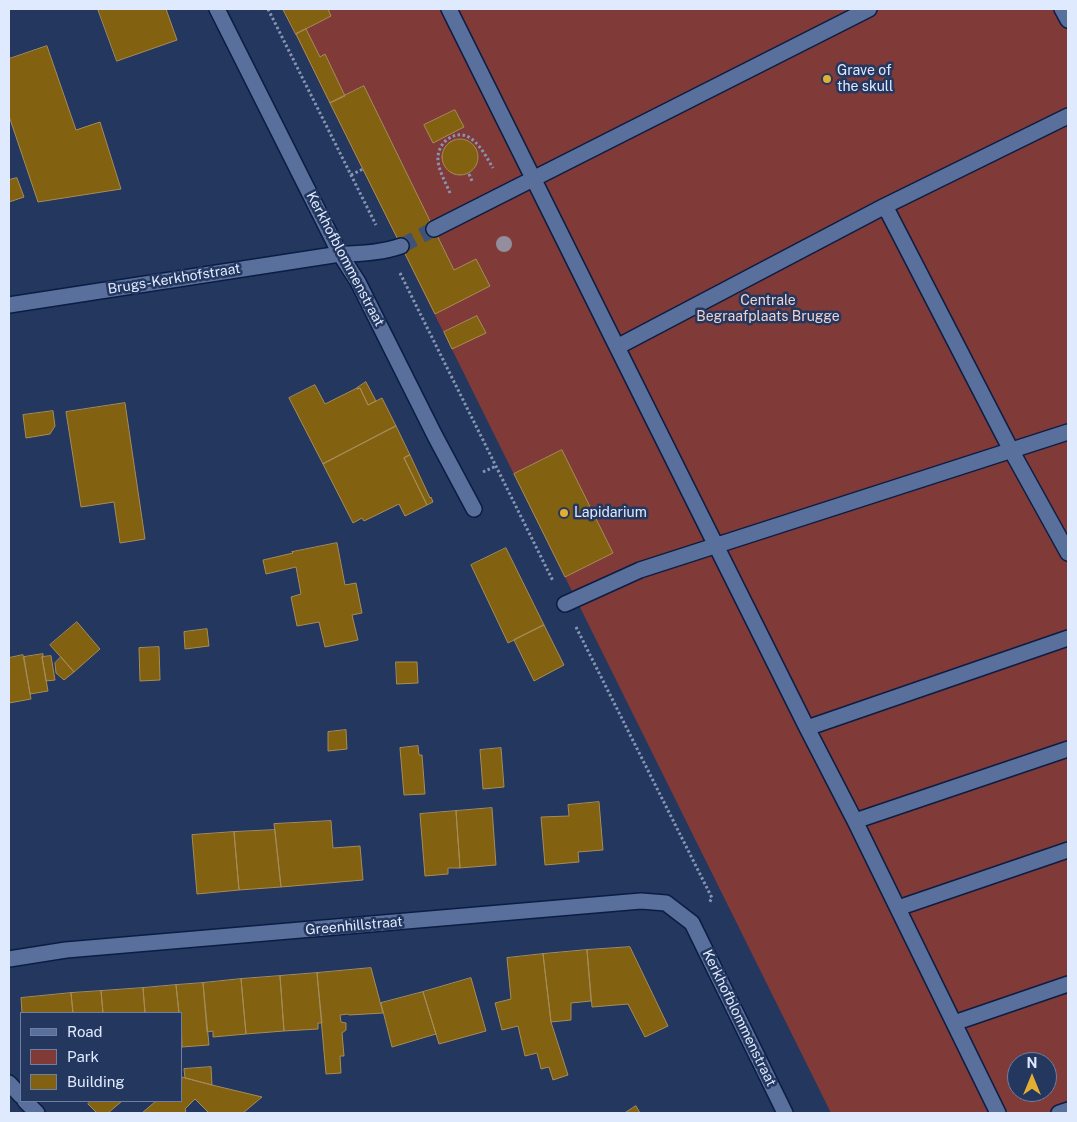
<!DOCTYPE html>
<html>
<head>
<meta charset="utf-8">
<style>
  body { margin:0 }
  #map { position:relative; width:1077px; height:1122px; overflow:hidden; background:#23375f; font-family:"Public Sans",sans-serif }
  canvas { display:block }
  .frame { position:absolute; inset:0; border:10px solid #e0eaff; pointer-events:none }
  .legend { position:absolute; left:20px; top:1012px; width:162px; height:90px; box-sizing:border-box; background:#23375f; border:1px solid #6f7f9f; margin:0; padding:6px 9px; list-style:none; font-size:15px; color:#e0eaff }
  .legend li { display:flex; align-items:center; gap:10px; height:25px }
  .legend b { width:25px; border:1px solid #6f7f9f }
  .north { position:absolute; left:1007px; top:1052px; width:50px; height:50px; box-sizing:border-box; background:#23375f; border:1px solid #6f7f9f; border-radius:50%; rotate:0deg; font-size:14px; font-weight:700; line-height:20px; text-align:center; color:#e0eaff }
  .north::after { content:''; display:block; margin:auto; width:18px; height:22px; background:#e3ae34; clip-path:polygon(50% 0,100% 100%,50% 72%,0 100%) }
</style>
</head>
<body>
<div id="map">
<canvas width="1077" height="1122"></canvas>
<div class="frame"></div>
<ul class="legend">
<li><b style="height:6px;background:#596f9c"></b>Road</li>
<li><b style="height:14px;background:#803a38"></b>Park</li>
<li><b style="height:14px;background:#826110"></b>Building</li>
</ul>
<div class="north">N</div>
</div>
<script>
const ctx = document.querySelector('canvas').getContext('2d');
ctx.lineJoin = 'round';
function fillPath(path, color) { ctx.fillStyle = color; ctx.fill(path, 'evenodd'); }
function strokePath(path, color, width, dash) { ctx.strokeStyle = color; ctx.lineWidth = width; ctx.lineCap = dash ? 'butt' : 'round'; ctx.setLineDash(dash || []); ctx.stroke(path); }
function label(font, color, halo, rows, align = 'center') {
  ctx.font = font + ' "Public Sans",sans-serif'; ctx.lineWidth = 5; ctx.setLineDash([]); ctx.textBaseline = 'middle'; ctx.strokeStyle = halo; ctx.fillStyle = color; for (const [text, x, y, turn = 0] of rows) {
    ctx.save(); ctx.translate(x, y); ctx.rotate((+turn || 0) * Math.PI / 180); ctx.textAlign = isNaN(turn) ? turn : align; if (halo) ctx.strokeText(text, 0, 0); ctx.fillText(text, 0, 0); ctx.restore();
  }
}
fillPath(new Path2D(`
  M283,9H1068V1113H831ZM1017,1062H1047V1092H1017Z`), '#803a38');
const building = new Path2D(`
  M98,9H166L177,40L117,61Z
  M283,9H328L331,16L296,34Z
  M306,29L320,57L325,54L345,96L330,103L296,34Z
  M47,46L76,130L100,122L121,189L38,202L9,116V59Z
  M364,86L454,270L476,259L490,286L435,314L330,103Z
  M455,110L464,127L433,143L424,125Z
  M442 157a18 18 0 1 1 36 0a18 18 0 1 1-36 0Z
  M17,178L24,197L9,202V180Z
  M477,316L486,333L452,349L444,332Z
  M366,382L376,401L368,405L360,388L357,389V388Z
  M315,385L325,404L357,388V389L360,388L368,405L382,398L396,426L323,464L289,398Z
  M125,403L145,539L120,543L114,502L81,507L66,412Z
  M53,411L55,426L50,434L26,438L23,415Z
  M396,426L410,455L404,458L427,505L405,516L399,504L364,521L362,518L353,523L323,464Z
  M562,450L613,553L565,577L514,474Z
  M410,455L430,498L431,497L433,502L427,505L404,458Z
  M337,543L345,585L356,583L362,613L352,615L358,640L325,647L319,622L297,626L291,597L301,594L296,567L266,574L263,560L293,553L292,552Z
  M506,548L544,625L508,643L471,565Z
  M77,622L100,649L74,672L50,645Z
  M544,625L564,665L534,681L514,640Z
  M207,629L209,646L185,649L184,632Z
  M159,647L160,680L140,681L139,648Z
  M43,654V657H42L48,691L30,694L24,657Z
  M23,655L31,699L9,703V658Z
  M51,656L55,680L46,681L42,657Z
  M61,657L74,672L64,680L56,673L55,663Z
  M396,662H417L418,683L397,684Z
  M346,730L347,749L328,751V732Z
  M418,746L419,755H422L425,794L404,795L400,748Z
  M501,748L504,787L483,789L480,750Z
  M599,802L603,850L578,852L579,862L545,865L541,817L569,816L568,805Z
  M492,808L496,865L460,868L456,811Z
  M456,811L460,868H448V874L425,876L420,814Z
  M331,821L333,848L360,846L363,880L281,887L274,824Z
  M275,830L281,887L239,890L234,832Z
  M234,832L239,890L197,894L192,835Z
  M630,947L668,1026L645,1037L628,1004L592,1007L587,950Z
  M587,950L591,1001L571,1003V1020L551,1022L543,954Z
  M543,954L551,1022L568,1075L553,1080L549,1067L541,1069L537,1053L525,1056L518,1026L502,1030L495,1003L511,999L507,958Z
  M371,968L383,1013L349,1015L348,1014L340,1015L341,1022L346,1023V1030L342,1033L344,1056H340L341,1073L326,1074L317,973Z
  M317,973L322,1023H318V1029L284,1031L280,976Z
  M280,976L284,1031L246,1034L241,979Z
  M471,978L486,1031L439,1044L423,992Z
  M241,979L246,1034L213,1037V1031L207,1032L203,983Z
  M203,983L209,1045L182,1047L181,1013H179L176,985Z
  M176,985L179,1013H145L143,988Z
  M143,988L145,1013H103L101,991Z
  M101,991L103,1013H73L71,993Z
  M423,992L436,1034L392,1047L381,1003Z
  M71,993L73,1013H22L21,998Z
  M211,1067L212,1085L185,1078L184,1069Z
  M182,1077L212,1085L262,1097L243,1113H209L195,1099L185,1109L186,1111L184,1113H142L156,1101H181Z
  M91,1101H122L108,1113H97L88,1104Z
  M636,1106L640,1113H625Z`);
fillPath(building, '#826110');
strokePath(building, '#a68c59', 1);
strokePath(new Path2D(`
  M401,246L434,229`), '#3f5277', 15, [15, 8]);
const minor = new Path2D(`
  M217,9L340,254L358,282L435,436L474,509
  M449,9L617,347L807,728L855,821L998,1113
  M1062,9L1068,20
  M885,206L1011,450L1068,553
  M434,229L869,9
  M9,305L340,254C361,254 381,253 401,246
  M617,347L885,206L1068,116
  M565,604L640,570L1068,432
  M807,728L1068,638
  M855,821L1068,749
  M898,908L1068,850
  M9,959L66,950L641,901L666,903L692,923L785,1113
  M954,1023L1068,984
  M9,1083L21,1096
  M25,1101L37,1113
  M1059,1113L1068,1110`);
strokePath(minor, '#0c1d43', 18);
strokePath(new Path2D(`
  M268,9L376,225
  M469,174L472,181
  M351,175L363,169
  M450,193C445,181 437,168 438,156C439,149 442,143 448,139C470,124 484,153 493,168
  M400,273L553,581
  M483,472L496,466
  M576,627L712,898L709,903`), '#8795b3', 3, [2.5, 2.5]);
strokePath(minor, '#596f9c', 15);
ctx.fillStyle = '#938d9d';
for (const [x, y] of [
  [504,244]
]) { ctx.beginPath(); ctx.arc(x, y, 8, 0, 2 * Math.PI); ctx.fill(); }
for (const [x, y, r, color] of [
  [827,79,5,"#e3ae34"],
  [564,513,5,"#e3ae34"]
]) { const dot = new Path2D(); dot.arc(x, y, r, 0, 2 * Math.PI); ctx.fillStyle = color; ctx.fill(dot); strokePath(dot, '#23375f', 2); }
label('14px', '#e0eaff', '#23375f', [
  ["Grave of",837,71],
  ["the skull",837,87],
  ["Lapidarium",574,513]
], 'left');
label('14px', '#e0eaff', '#23375f', [
  ["Kerkhofblommenstraat",345,259,62],
  ["Brugs-Kerkhofstraat",174,279,-9],
  ["Greenhillstraat",354,926,-5],
  ["Kerkhofblommenstraat",739,1018,64]
]);
label('14px', '#eed3d0', '#23375f', [
  ["Centrale",768,301],
  ["Begraafplaats Brugge",768,317]
]);
</script>
</body>
</html>
